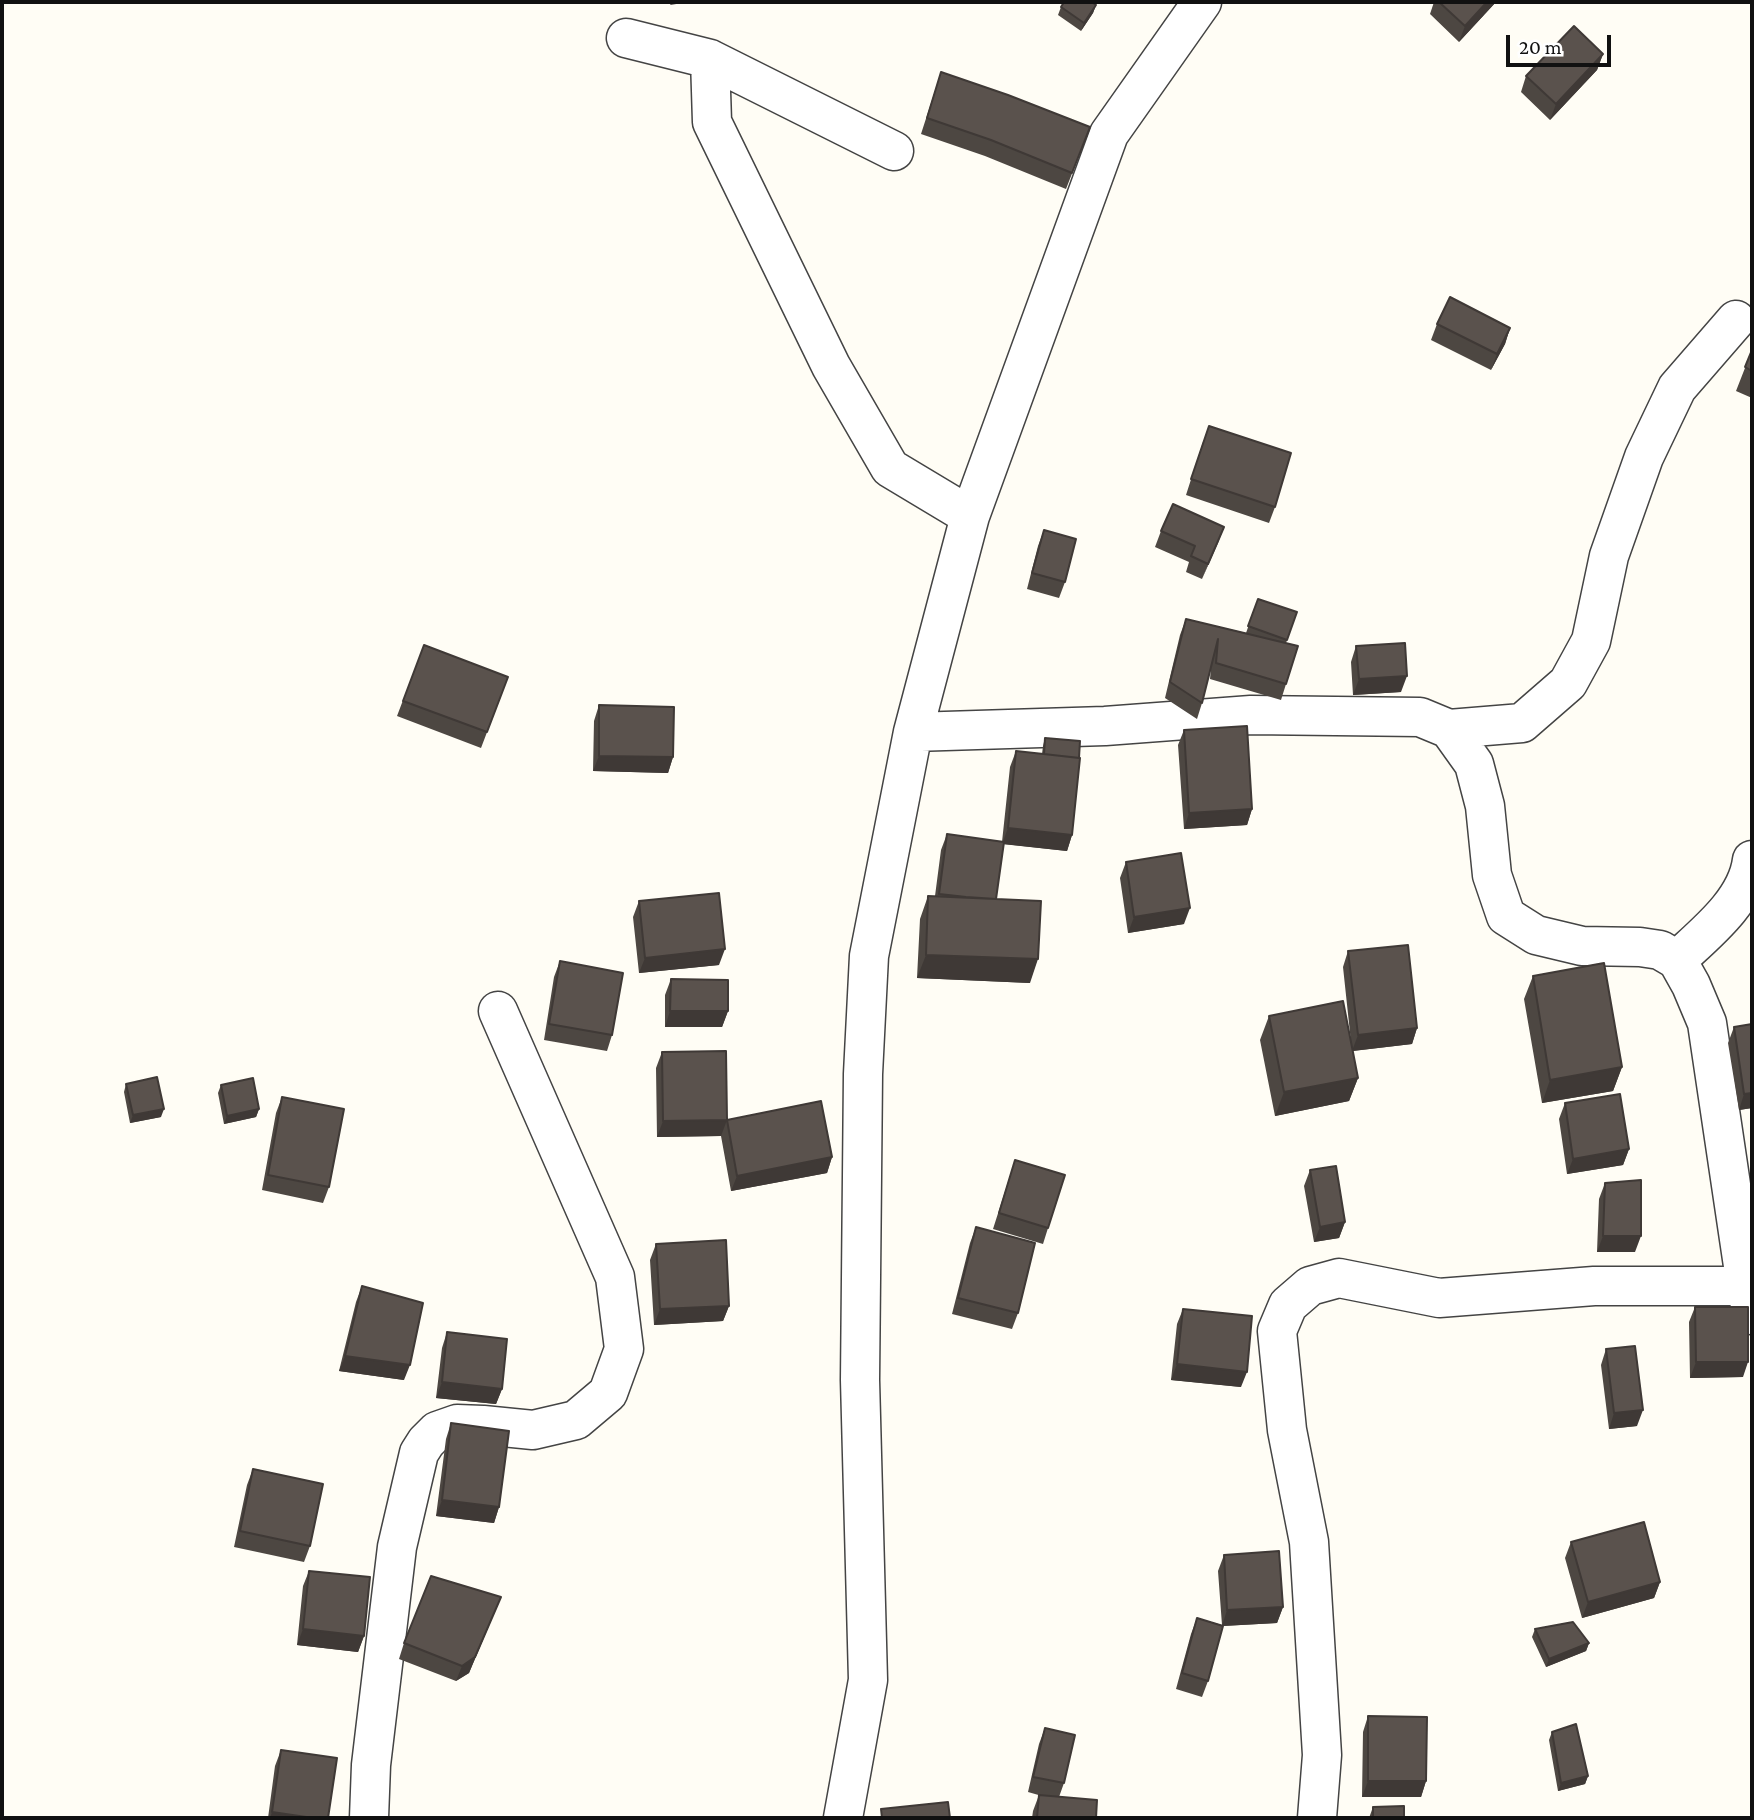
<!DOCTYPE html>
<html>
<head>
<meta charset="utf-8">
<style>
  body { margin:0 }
  #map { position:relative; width:1754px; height:1820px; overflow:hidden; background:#fffdf5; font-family:"Crimson Pro",serif }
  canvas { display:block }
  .frame { position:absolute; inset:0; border:4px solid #111; pointer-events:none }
  .scale { position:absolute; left:1506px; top:35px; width:105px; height:32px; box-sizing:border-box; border:4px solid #111; border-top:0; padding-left:9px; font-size:21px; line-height:24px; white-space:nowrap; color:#111; -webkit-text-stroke:5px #fff; paint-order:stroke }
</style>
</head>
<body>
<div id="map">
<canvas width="1754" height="1820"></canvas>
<div class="frame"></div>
<div class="scale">20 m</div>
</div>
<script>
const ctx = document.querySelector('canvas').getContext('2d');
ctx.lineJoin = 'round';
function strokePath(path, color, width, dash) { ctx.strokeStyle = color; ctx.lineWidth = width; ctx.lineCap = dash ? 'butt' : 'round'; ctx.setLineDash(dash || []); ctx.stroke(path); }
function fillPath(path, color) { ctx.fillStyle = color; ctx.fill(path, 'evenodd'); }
const minor = new Path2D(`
  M626,38L710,59L894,151
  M710,59L712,122L831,366L890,468L970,516
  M1449,729L1522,723L1568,683L1591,641L1609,556L1644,457L1677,388L1736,320
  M913,732L1105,726L1251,715L1420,717L1449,729L1474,764L1485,806L1492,875L1506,916L1536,935L1582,946L1640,947L1660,950L1677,960L1691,985L1707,1023L1746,1286L1752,1315
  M1677,960C1706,933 1747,901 1752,860
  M369,1818L371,1765L397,1547L419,1453L426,1442L437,1431L457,1424L483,1425L533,1430L576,1420L608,1393L624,1349L615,1277L498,1011
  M843,1818L868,1680L860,1380L863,1074L869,956L913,732L970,516L1109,134L1202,2
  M1317,1818L1322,1755L1309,1542L1287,1430L1277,1331L1288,1305L1310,1286L1339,1278L1439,1298L1594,1286H1746`);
strokePath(minor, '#444', 41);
strokePath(minor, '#fff', 38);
fillPath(new Path2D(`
  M1434,2H1496L1459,42L1430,14Z
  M1096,5L1093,13L1081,31L1058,15L1061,7Z
  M1603,54L1597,70L1550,120L1521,92L1526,76Z
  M941,72L1090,127L1066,189L985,156L921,134Z
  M1437,324L1510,328L1505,344L1491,370L1431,340Z
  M1752,350V398L1736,391Z
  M1203,442L1275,507L1269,523L1186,495Z
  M1224,527L1202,579L1186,572L1189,562L1155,547L1161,531Z
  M1044,530L1065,582L1059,598L1027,589L1038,546Z
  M1258,599L1297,612L1286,643V684L1281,700L1210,679L1211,668L1202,703L1197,719L1165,698L1180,635L1186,619L1246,633Z
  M424,645L508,677L481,748L397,716Z
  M1356,646L1401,692L1353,695L1351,662Z
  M599,705L673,757L668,773L593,771L594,721Z
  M1184,730L1252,809L1247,825L1184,829L1178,745Z
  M1045,738L1072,835L1067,851L1004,844L996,899L1030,983L917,978L920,919L928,896H935L941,850L947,834L1002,842L1010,767L1016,751L1042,754L1043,746Z
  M1126,862L1184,924L1128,933L1120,878Z
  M639,901L719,965L639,973L633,917Z
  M1348,951L1417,1028L1412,1044L1353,1051L1358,1078L1349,1101L1275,1116L1260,1040L1269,1016L1351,1042L1343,967Z
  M560,961L612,1035L607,1051L544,1040L554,977Z
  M1533,976L1622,1067L1613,1091L1542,1103L1524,999Z
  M671,979L728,1011L722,1027H665V995Z
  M1734,1027L1752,1108L1739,1110L1728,1043Z
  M662,1052L727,1120L832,1157L827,1173L731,1191L721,1136L657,1137L656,1068Z
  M126,1084L161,1117L130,1123L124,1092Z
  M221,1085L259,1109L256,1117L224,1124L218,1093Z
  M282,1097L329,1187L323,1203L262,1190L276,1113Z
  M1565,1103L1629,1149L1623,1165L1567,1174L1559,1119Z
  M1015,1160L1048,1228L1043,1244L993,1229Z
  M1310,1170L1345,1222L1339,1238L1314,1242L1304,1186Z
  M1605,1183L1635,1252H1597L1599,1199Z
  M976,1227L1018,1313L1012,1329L952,1314L970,1243Z
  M656,1244L729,1306L723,1321L654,1325L650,1260Z
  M362,1286L404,1380L339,1371L356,1302Z
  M1695,1307L1743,1377L1690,1378L1689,1322Z
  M1183,1309L1241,1387L1171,1380L1177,1324Z
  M447,1332L502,1389L496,1404L436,1398L442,1348Z
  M1606,1349L1637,1426L1609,1429L1601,1365Z
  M451,1423L499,1507L494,1523L436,1516L446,1439Z
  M253,1469L310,1546L304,1562L234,1547L247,1485Z
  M1571,1542L1660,1582L1654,1598L1582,1618L1565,1558Z
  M1224,1555L1283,1607L1277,1623L1223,1626L1208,1681L1202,1697L1176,1689L1191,1634L1197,1618L1222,1625L1218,1571Z
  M309,1571L364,1636L358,1652L297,1645L303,1586Z
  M501,1597L469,1673L456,1681L399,1659L404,1643Z
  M1535,1629L1589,1643L1586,1651L1546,1667L1532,1637Z
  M1368,1716L1426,1781L1421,1797H1362L1363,1732Z
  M1045,1728L1064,1783L1059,1797L1096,1818H1032L1033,1811L1039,1795L1042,1796L1028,1792L1039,1744Z
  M1552,1732L1588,1776L1585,1784L1558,1791L1549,1740Z
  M281,1750L328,1818H268L275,1766Z
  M1373,1807L1404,1818H1369Z`), '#4d4742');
fillPath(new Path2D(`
  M672,2H689L670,5Z
  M1487,2H1496L1459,42L1465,26Z
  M1096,5L1093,13L1081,31L1084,23Z
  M1603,54L1597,70L1550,120L1556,104Z
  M1510,328L1505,344L1491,370L1497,354Z
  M1224,527L1218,543L1202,579L1208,564Z
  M1407,676L1401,692L1353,695L1359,679Z
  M599,756L673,757L668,773L593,771Z
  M1252,809L1247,825L1184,829L1189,813Z
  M1008,828L1072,835L1067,851L1002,844Z
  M1190,908L1184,924L1128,933L1134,917Z
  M725,949L719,965L639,973L645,958Z
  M926,955L1038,959L1030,983L917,978Z
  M670,1011H728L722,1027H665Z
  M1417,1028L1412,1044L1352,1051L1358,1035Z
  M1622,1067L1613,1091L1542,1103L1550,1080Z
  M1358,1078L1349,1101L1275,1116L1284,1092Z
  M1752,1093V1108L1739,1110L1744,1094Z
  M164,1109L161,1117L130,1123L133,1115Z
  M259,1109L256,1117L224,1124L227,1116Z
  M727,1120L721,1136L657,1137L663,1121Z
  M1629,1149L1623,1165L1567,1174L1573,1159Z
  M832,1157L827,1173L731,1191L737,1176Z
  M1345,1222L1339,1238L1314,1242L1320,1227Z
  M1603,1236H1641L1635,1252H1597Z
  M729,1306L723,1321L654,1325L660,1309Z
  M345,1356L410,1365L404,1380L339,1371Z
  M1696,1362H1748L1743,1377L1690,1378Z
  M1177,1364L1247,1372L1241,1387L1171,1380Z
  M442,1382L502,1389L496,1404L436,1398Z
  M1643,1410L1637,1426L1609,1429L1614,1413Z
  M442,1500L499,1507L494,1523L436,1516Z
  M1660,1582L1654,1598L1582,1618L1588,1602Z
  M501,1597L469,1673L456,1681L462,1666Z
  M1283,1607L1277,1623L1222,1626L1227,1610Z
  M303,1629L364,1636L358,1652L297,1645Z
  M1589,1643L1586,1651L1546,1667L1549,1659Z
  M1588,1776L1585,1784L1558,1791L1561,1783Z
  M1368,1781H1426L1421,1797H1362Z
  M272,1812L313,1818H270Z`), '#3f3936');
const building = new Path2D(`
  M1064,2H1092L1096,5L1084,23L1061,7Z
  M1439,2H1487L1465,26Z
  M1574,26L1603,54L1556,104L1526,76Z
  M941,72L1008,95L1090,127L1072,173L991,140L927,118Z
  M1450,297L1510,328L1497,354L1437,324Z
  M1752,350V371L1745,367Z
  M1209,426L1291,453L1275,507L1191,479Z
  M1173,504L1224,527L1208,564L1191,556L1195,546L1161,531Z
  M1044,530L1076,539L1065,582L1032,573Z
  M1258,599L1297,612L1287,640L1248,626Z
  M1186,619L1298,646L1286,684L1216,663L1218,639L1202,703L1170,682Z
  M1405,643L1407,676L1359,679L1356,646Z
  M424,645L508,677L487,732L403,701Z
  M599,705L674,707L673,757L599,756Z
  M1247,726L1252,809L1189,813L1184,730Z
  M1045,738L1080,741L1079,758L1044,754Z
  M1016,751L1080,758L1072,835L1008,828Z
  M947,834L1004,842L996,899L966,897L939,894Z
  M1181,853L1190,908L1134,917L1126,862Z
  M719,893L725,949L645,958L639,901Z
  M928,896L1041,901L1038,959L926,955Z
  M1408,945L1417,1028L1358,1035L1348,951Z
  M560,961L623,973L612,1035L549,1024Z
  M1604,963L1622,1067L1550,1080L1533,976Z
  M671,979L728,980V1011H670Z
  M1343,1001L1358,1078L1284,1092L1269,1016Z
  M1752,1024V1093L1744,1094L1734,1027Z
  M726,1051L727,1120L821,1101L832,1157L737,1176L727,1120L663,1121L662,1052Z
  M157,1077L164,1109L133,1115L126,1084Z
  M253,1078L259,1109L227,1116L221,1085Z
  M1620,1094L1629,1149L1573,1159L1565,1103Z
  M282,1097L344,1109L329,1187L268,1175Z
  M1015,1160L1065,1175L1048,1228L999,1213Z
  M1336,1166L1345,1222L1320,1227L1310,1170Z
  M1641,1180V1236H1603L1605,1183Z
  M976,1227L1035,1243L1018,1313L958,1298Z
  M726,1240L729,1306L660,1309L656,1244Z
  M362,1286L423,1303L410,1365L345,1356Z
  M1695,1307H1748V1362H1696Z
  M1183,1309L1252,1316L1247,1372L1177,1364Z
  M447,1332L507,1339L502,1389L442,1382Z
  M1635,1346L1643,1410L1614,1413L1606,1349Z
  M451,1423L509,1431L499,1507L442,1500Z
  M253,1469L323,1484L310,1546L240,1531Z
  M1644,1522L1660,1582L1588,1602L1571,1542Z
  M1279,1551L1283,1607L1227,1610L1224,1555Z
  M309,1571L370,1577L364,1636L303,1629Z
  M431,1576L501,1597L475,1657L462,1666L404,1643Z
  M1197,1618L1223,1626L1208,1681L1182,1673Z
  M1573,1622L1589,1643L1549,1659L1535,1629Z
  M1368,1716L1427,1717L1426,1781H1368Z
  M1576,1724L1588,1776L1561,1783L1552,1732Z
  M1045,1728L1075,1735L1064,1783L1033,1777Z
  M281,1750L337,1758L328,1818H313L272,1812Z
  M1039,1795L1097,1800L1096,1818H1037Z
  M948,1802L950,1818H882L881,1809Z
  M1404,1806V1818H1373V1807Z`);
fillPath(building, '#5a524d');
strokePath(building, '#3f3936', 2);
</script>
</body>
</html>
